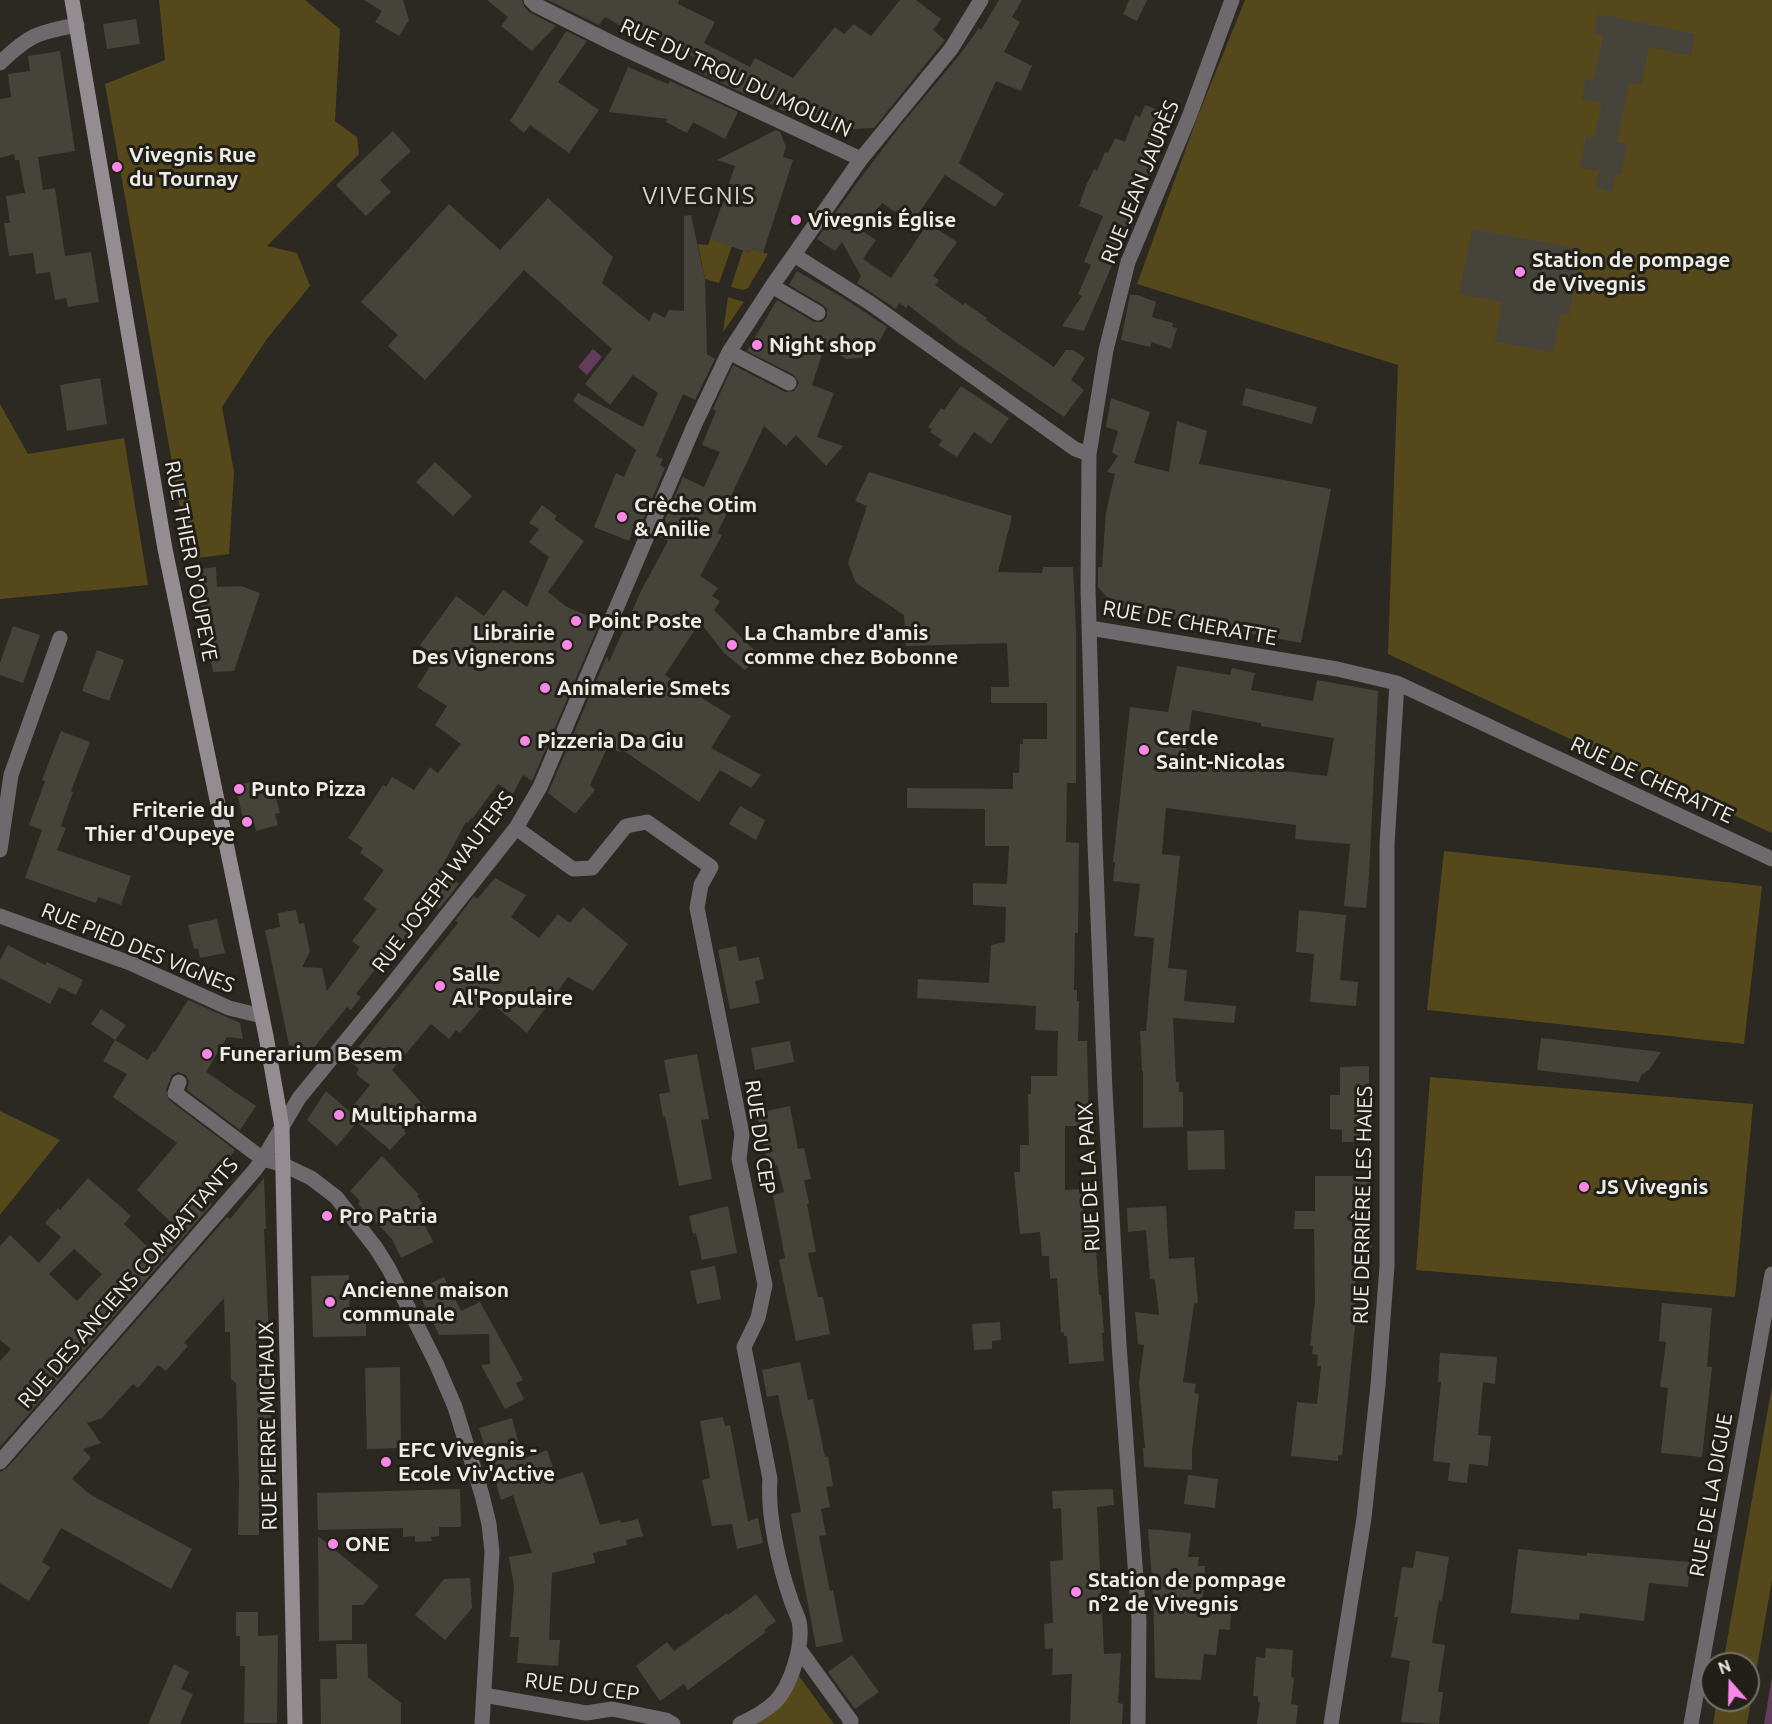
<!DOCTYPE html>
<html>
<head>
<meta charset="utf-8">
<style>
  body { margin:0 }
  #map { position:relative; width:1772px; height:1724px; overflow:hidden; background:#2b2921; font-family:Ubuntu,sans-serif }
  canvas { display:block }
  .north { position:absolute; left:1700px; top:1652px; width:60px; height:60px; box-sizing:border-box; background:#211f18; border:2px solid #73716a; border-radius:50%; rotate:340deg; font-size:16px; font-weight:700; line-height:24px; text-align:center; color:#edece6 }
  .north::after { content:''; display:block; margin:auto; width:21px; height:27px; background:#f987e8; clip-path:polygon(50% 0,100% 100%,50% 72%,0 100%) }
</style>
</head>
<body>
<div id="map">
<canvas width="1772" height="1724"></canvas>
<div class="north">N</div>
</div>
<script>
const ctx = document.querySelector('canvas').getContext('2d');
ctx.lineJoin = 'round';
function fillPath(path, color) { ctx.fillStyle = color; ctx.fill(path, 'evenodd'); }
function strokePath(path, color, width, dash) { ctx.strokeStyle = color; ctx.lineWidth = width; ctx.lineCap = dash ? 'butt' : 'round'; ctx.setLineDash(dash || []); ctx.stroke(path); }
function label(font, color, halo, rows, align = 'center') {
  ctx.font = font + ' Ubuntu,sans-serif'; ctx.lineWidth = 6; ctx.setLineDash([]); ctx.textBaseline = 'middle'; ctx.strokeStyle = halo; ctx.fillStyle = color; for (const [text, x, y, turn = 0] of rows) {
    ctx.save(); ctx.translate(x, y); ctx.rotate((+turn || 0) * Math.PI / 180); ctx.textAlign = isNaN(turn) ? turn : align; if (halo) ctx.strokeText(text, 0, 0); ctx.fillText(text, 0, 0); ctx.restore();
  }
}
fillPath(new Path2D(`
  M159,0H305L340,29L335,121L357,137L359,154L267,246L297,253L310,286L266,340L222,407L234,472L229,554L189,559L105,84L165,60Z
  M1245,0H1772V833L1388,654L1398,365L1137,284L1197,118Z
  M712,235L732,246L719,283L705,279L698,244L708,245Z
  M751,249L768,254L748,288L743,290L731,287L743,250L750,253Z
  M728,297L744,302L723,332Z
  M0,404L28,454L124,438L148,585L0,599Z
  M1444,851L1762,886L1744,1044L1427,1010Z
  M1430,1077L1753,1104L1735,1297L1416,1270Z
  M0,1111L60,1140L0,1215Z
  M1772,1386V1580L1747,1724H1713L1717,1700H1748V1664H1723Z
  M799,1676L834,1724H757C776,1714 789,1694 799,1676Z`), '#55491c');
fillPath(new Path2D(`
  M593,349L602,357L587,375L578,367Z
  M1772,1677V1724H1764Z`), '#613d5b');
fillPath(new Path2D(`
  M364,0H403L409,20L399,36L375,22L382,11Z
  M487,0H522L524,6L529,12L556,26L532,51L501,26L508,17Z
  M548,0H679L678,4L715,22L704,43L750,67L755,58L793,78L835,27L844,34L854,24L871,36L900,0H916L941,19L933,30L945,40L874,128L853,129L802,113L781,110L749,91L747,95L698,72L703,62L631,24L628,30L605,17L599,25Z
  M999,0H1022L1012,17L1020,22L1004,52L1032,66L1021,91L996,81L959,163L1004,194L995,207L945,175L912,223L882,203L861,230L876,240L863,259L891,278L928,223L957,242L933,276L939,280L935,285L963,305L965,303L987,318L986,320L1054,367L1066,350H1073L1085,358L1071,380L1084,390L1064,417L957,343L908,305L906,308L899,303L896,309L857,283L861,276L842,242L835,251L817,239L856,184L901,125L961,53L979,28L981,30Z
  M1129,0H1147L1137,21L1123,14Z
  M1598,14L1695,34L1691,56L1649,47L1641,85L1629,82L1617,142L1627,144L1621,175L1616,174L1612,192L1595,188L1599,171L1580,167L1586,136L1594,138L1602,103L1582,99L1586,78L1594,79L1603,36L1594,34Z
  M136,19L140,44L107,49L103,24Z
  M566,31L587,41L558,82L599,110L569,153L530,125L524,133L510,121Z
  M60,51L75,151L38,157L43,190L55,188L65,256L91,252L99,302L68,307L66,298L55,300L50,272L36,274L33,253L9,256L4,223H10L6,196L25,193L19,160H15L14,154L0,158V99L11,97L8,74L30,71L28,56Z
  M628,67L668,84L670,81L738,112L725,139L693,122L687,133L666,122L668,119L609,112Z
  M1145,105L1166,113L1157,136L1164,138L1157,159L1084,331L1062,326L1082,296L1078,294L1091,265L1084,262L1103,216L1079,206L1086,186L1094,169L1097,171L1105,152L1108,153L1115,138L1125,142L1135,115L1140,117Z
  M776,130L780,132L786,147L783,157L793,160L763,253L751,249L750,253L710,239L735,166L717,160Z
  M393,131L411,151L380,180L391,192L366,216L336,185Z
  M548,198L613,257L602,283L649,321L654,312L665,318L669,310L684,311V216L691,215L705,279L707,354L715,359L695,400L683,394L656,456L663,459L660,465L665,468L640,527L635,524L629,541L594,527L616,473L624,477L636,450L573,401L578,393L643,427L658,393L633,375L610,405L585,384L612,349L524,270L425,380L388,346L398,335L361,302L449,204L500,250Z
  M1472,229L1581,249L1569,315L1561,313L1553,352L1495,342L1502,302L1459,294Z
  M797,271L845,299L887,327L871,357L846,359L825,345L812,385L834,393L817,437L843,446L826,466L796,435L786,446L764,426L731,496L735,498L717,533L722,535L700,576L718,588L712,596L720,601L714,610L760,656L745,670L724,653L700,622L665,675L731,716L711,748L761,775L751,788L720,770L699,802L621,749L620,752L608,746L590,785L595,790L575,814L548,793L607,656L609,662L642,589L668,541L658,536L683,477L704,487L720,452L702,445L716,411L713,409L733,365L785,392L794,391L799,383L794,375L747,351L777,300L814,322H822L827,317V309L823,305L789,285Z
  M1130,295H1138L1156,302L1152,317L1173,323L1172,327L1177,328L1171,349L1152,342L1150,347L1121,340Z
  M100,378L107,424L67,431L60,385Z
  M961,386L1009,418L991,444L974,432L957,457L938,445L942,440L930,432L932,429L928,427L941,408L944,410Z
  M1246,388L1317,407L1312,424L1242,405Z
  M1111,398L1150,412L1134,463L1169,472L1177,421L1207,431L1199,464L1331,489L1301,643L1117,608L1098,587V567H1102L1106,512L1115,474L1107,472L1118,456L1112,452L1118,431L1106,427Z
  M435,462L472,496L453,516L416,482Z
  M869,472L1012,516L998,572L1042,573L1043,567H1073L1076,631V783H1067L1066,842L1079,843L1078,933H1075L1074,990H1077V1001H1079L1078,1041H1087L1089,1126H1065V1190L1081,1189L1084,1220L1094,1219L1099,1295H1101L1104,1333H1102L1104,1361L1069,1364L1067,1336H1064V1332L1061,1333L1057,1278L1050,1279L1049,1256H1042L1040,1232L1020,1234L1014,1172H1020V1145H1029L1028,1094H1031V1076H1057L1058,1031L1035,1030L1036,1006L917,998L918,979L989,983L991,945L1005,942L1006,907L973,905V883L1007,884L1009,846H985V809L907,808V788L1013,789V773H1019L1020,744H1023V739H1047V703H991V687H1009L1007,643L906,646L904,615L856,583L848,563L867,506L855,501Z
  M542,505L557,516L554,519L584,541L548,592L567,607L593,618L597,629L532,781L523,775L513,794L498,784L472,819L471,818L468,823L466,822L441,868L459,884L439,909L432,903L384,967L380,963L356,994L361,997L351,1010L347,1007L312,1050L289,1045L265,930L280,927L278,913L296,910L299,924L304,923L310,952L302,967L322,968L327,991L360,947L352,941L377,909L363,899L384,870L360,853L363,848L348,838L383,785L386,787L392,777L414,790L430,767L438,773L461,744L435,725L447,706L417,687L436,657L420,645L456,596L484,616L503,590L527,607L549,557L529,542L539,529L529,523Z
  M216,567L217,587L241,586L260,593L234,671L213,672L194,570Z
  M13,626L40,635L23,683L0,675V663Z
  M97,650L124,660L109,701L82,691Z
  M1177,666L1230,675L1232,668L1255,673L1251,690L1313,701L1317,680L1378,691L1369,875L1366,908L1344,906L1350,844L1295,839L1296,825L1166,808L1162,854L1180,856L1168,968L1187,970L1184,1001L1236,1006L1234,1023L1173,1018L1176,1082H1179V1092H1183V1127L1143,1128V1071H1142L1140,1031H1146L1154,938L1134,936L1140,884L1113,881L1115,862H1113L1130,707L1168,712ZM1192,710L1261,723V726L1334,738L1327,776L1185,760Z
  M61,731L90,742L71,791L73,792L61,826L66,828L57,850L131,876L121,905L98,897L96,903L25,878L42,830L29,825L45,781L42,780Z
  M258,780L274,791L280,813L275,814L278,825L256,831L254,823L245,825L235,786Z
  M740,806L765,820L756,840L729,824Z
  M495,878L526,895L511,917L539,938L558,914L570,923L583,907L628,944L593,991L568,977L527,1033L488,1000L460,1033L456,1030L449,1039L431,1024L392,1070L427,1109L404,1131L406,1133L390,1150L357,1122L337,1146L307,1120L326,1091L349,1111L370,1085L356,1074L359,1069L348,1060L458,923L455,921L474,896L477,899Z
  M1299,910L1346,915L1340,980L1358,982L1356,1006L1310,1002L1314,954L1296,952Z
  M217,919L225,953L200,958L198,948L194,949L188,925Z
  M8,945L45,965L47,962L83,980L76,995L59,987L50,1004L0,978V960Z
  M736,946L739,961L759,957L764,979L755,981L760,1003L730,1009L718,950Z
  M188,1000L240,1023L243,1039L227,1037L206,1072L256,1106L240,1130L187,1090L189,1081L186,1075L178,1072L172,1075L166,1090L169,1100L235,1150L202,1196L212,1204L0,1447V1361L11,1349L0,1340V1246L10,1235L39,1263L61,1237L45,1223L58,1208L60,1210L88,1178L131,1216L124,1224L156,1255L178,1229L137,1190L177,1143L113,1097L127,1074L103,1061L115,1040L148,1060L153,1051L155,1052ZM74,1249L102,1274L77,1301L49,1274Z
  M101,1009L126,1025L115,1040L91,1024Z
  M1541,1038L1661,1052L1649,1070L1641,1075L1639,1082L1537,1070Z
  M790,1041L794,1062L755,1070L751,1048Z
  M697,1054L709,1119L701,1120L712,1179L679,1186L665,1116L663,1117L659,1094L670,1092L664,1060Z
  M1369,1066V1142H1342V1130L1330,1129V1095H1340V1067Z
  M790,1106L798,1149L804,1148L811,1179L804,1180L809,1203L807,1204L816,1252L808,1253L818,1297H823L830,1334L796,1341L779,1260L785,1258L773,1195L784,1192L777,1165L768,1167L757,1113Z
  M1224,1130L1225,1169L1188,1170L1187,1131Z
  M382,1156L419,1195L417,1196L432,1216L423,1221L433,1242L401,1258L392,1239L358,1204L360,1201L350,1191Z
  M1315,1176H1370L1372,1251L1356,1252L1355,1326L1342,1456L1338,1455V1461L1291,1456L1297,1402L1317,1404L1321,1366H1317L1318,1355L1312,1354L1313,1346H1310L1315,1300L1314,1229H1294L1295,1211H1315Z
  M264,1178L266,1229H264L269,1337L257,1338L256,1363L270,1364L273,1476L260,1477L259,1535H238L239,1482L236,1383L231,1379L230,1332H225L224,1298L184,1343L188,1346L166,1371L158,1365L138,1388L133,1384L102,1418L87,1423L101,1443L83,1449L91,1458L72,1479L91,1495L192,1549L171,1589L61,1528L42,1562L50,1567L29,1601L0,1583V1472L7,1468L227,1217L230,1219Z
  M728,1206L737,1253L702,1260L696,1233L693,1234L689,1216Z
  M1166,1206L1169,1259L1194,1257L1198,1303L1194,1304L1183,1382L1196,1384L1194,1393L1199,1394L1192,1451V1470L1144,1467L1143,1448H1145L1139,1382L1144,1345L1138,1344L1135,1312L1159,1315L1155,1280L1150,1279L1146,1230L1128,1232L1127,1208Z
  M715,1266L721,1299L697,1304L690,1271Z
  M349,1275L350,1319L366,1318V1336L313,1337L311,1276Z
  M444,1277L461,1311L480,1302L523,1380L516,1383L524,1399L505,1409L481,1365L490,1364L489,1334L439,1335L417,1290Z
  M1662,1303L1712,1308L1707,1367H1712L1702,1457L1661,1453L1668,1388L1660,1387L1666,1342L1659,1341Z
  M1000,1322L1001,1340L992,1341V1349L974,1350L972,1324Z
  M1440,1353L1497,1357L1495,1384L1483,1382L1478,1435L1491,1436L1488,1466L1469,1464L1467,1483L1448,1481L1450,1463L1433,1461L1441,1382H1438Z
  M800,1362L808,1400L813,1399L825,1457L828,1456L833,1486L826,1487L830,1507L821,1509L826,1535L819,1536L830,1591L833,1590L843,1642L816,1647L791,1514L801,1512L788,1442L778,1395L767,1397L762,1370Z
  M400,1367L401,1448L367,1449L365,1368Z
  M723,1417L725,1426L730,1425L748,1521L758,1518L763,1543L737,1549L732,1524L712,1526L702,1480L710,1478L700,1421Z
  M512,1418L523,1459L547,1450L557,1480L583,1472L600,1525L620,1520L621,1523L638,1519L643,1536L626,1540L627,1545L593,1553L595,1563L552,1573L549,1640H560L558,1666L517,1663L519,1637H510L514,1586L509,1557L532,1553L513,1495L501,1500L479,1428Z
  M1188,1475L1218,1479L1215,1508L1184,1504Z
  M460,1489L461,1527H439V1536L431,1537L432,1541L415,1542V1536L403,1537V1528L318,1530L317,1493Z
  M1113,1489L1114,1505L1097,1507L1104,1654L1121,1653L1118,1703L1123,1704L1122,1724H1070L1072,1674L1052,1675L1053,1648L1045,1649L1044,1624L1053,1623L1050,1561L1063,1560L1061,1508L1053,1509L1052,1491Z
  M1148,1529L1191,1533L1188,1557H1199L1198,1566H1205L1202,1610L1231,1612L1230,1630L1219,1629L1216,1655L1204,1654L1201,1680L1155,1678L1153,1591Z
  M318,1536L379,1586L363,1605H352V1640L319,1641Z
  M1518,1549L1587,1556V1553L1690,1562L1688,1587L1649,1583L1644,1621L1580,1613L1579,1620L1511,1613Z
  M1416,1551L1449,1557L1442,1601L1439,1600L1432,1643L1445,1645L1438,1692H1443L1439,1724L1401,1722L1410,1661L1391,1657L1398,1617H1394L1402,1567L1413,1568Z
  M470,1578L472,1608L445,1640L415,1615L444,1579Z
  M756,1594L776,1621L764,1630L766,1632L688,1690L684,1684L660,1701L636,1666L667,1642L674,1651L727,1613L728,1615Z
  M236,1612H258V1636L278,1635L277,1723H244L245,1666H240V1636H236Z
  M336,1644H367L368,1677L401,1703V1724H321L320,1679H337Z
  M1266,1648L1293,1650L1291,1677L1294,1678L1291,1704L1298,1705L1296,1724H1257L1260,1702H1258V1696H1253L1256,1657L1265,1658Z
  M852,1655L879,1692L855,1709L828,1672Z
  M174,1664L189,1672L181,1689L193,1694L180,1724H148Z`), '#46433b');
strokePath(new Path2D(`
  M531,0L536,5L612,43L861,159
  M0,63C30,34 37,33 77,25
  M794,255L870,303L1075,449L1089,454
  M772,286L818,313
  M729,352L789,383
  M1090,628L1337,669L1397,683L1772,859
  M516,828L573,869L592,868L626,826L647,822L711,867L701,885L697,908L742,1134L739,1159L765,1285L758,1318L744,1347L770,1479C767,1514 779,1566 791,1600C793,1607 797,1614 799,1621C804,1644 791,1686 775,1702C764,1712 753,1718 740,1724
  M0,850L11,775L60,638
  M0,916L130,963L229,1008L262,1016
  M179,1082L175,1093L252,1151L263,1159L284,1165L311,1178L336,1197L376,1248L389,1269L436,1363L455,1407L482,1495L489,1524L492,1552L482,1724
  M0,1462L254,1171L263,1159L299,1098L386,992L516,828L540,787L694,426L729,352L772,286L861,159L951,49L981,0
  M799,1649L851,1721L850,1724
  M484,1695L586,1713L612,1709L666,1720L673,1724
  M1138,1724L1139,1620L1119,1344L1105,1090L1095,844L1088,587L1089,454L1106,350L1128,262L1189,117L1232,0
  M1331,1724L1364,1518L1378,1385L1387,1266V844L1397,683
  M1691,1724L1772,1274`), '#6d696c', 15);
strokePath(new Path2D(`
  M72,0L165,549L266,1036L282,1127L295,1724`), '#938d92', 15);
for (const [x, y, r, color] of [
  [117,167,6,"#f987e8"],
  [796,220,6,"#f987e8"],
  [1520,272,6,"#f987e8"],
  [757,345,6,"#f987e8"],
  [622,517,6,"#f987e8"],
  [576,621,6,"#f987e8"],
  [567,645,6,"#f987e8"],
  [732,645,6,"#f987e8"],
  [545,688,6,"#f987e8"],
  [525,741,6,"#f987e8"],
  [1144,750,6,"#f987e8"],
  [239,789,6,"#f987e8"],
  [247,822,6,"#f987e8"],
  [440,986,6,"#f987e8"],
  [207,1054,6,"#f987e8"],
  [339,1115,6,"#f987e8"],
  [1584,1187,6,"#f987e8"],
  [327,1216,6,"#f987e8"],
  [330,1302,6,"#f987e8"],
  [386,1462,6,"#f987e8"],
  [333,1544,6,"#f987e8"],
  [1076,1592,6,"#f987e8"]
]) { const dot = new Path2D(); dot.arc(x, y, r, 0, 2 * Math.PI); ctx.fillStyle = color; ctx.fill(dot); strokePath(dot, '#211f18', 2); }
label('21px', '#edece6', '#211f18', [
  ["RUE DU TROU DU MOULIN",736,78,25],
  ["RUE JEAN JAURÈS",1140,182,-68],
  ["RUE THIER D'OUPEYE",191,561,79],
  ["RUE DE CHERATTE",1190,623,10],
  ["RUE DE CHERATTE",1652,780,25],
  ["RUE JOSEPH WAUTERS",443,882,-53],
  ["RUE PIED DES VIGNES",138,948,22],
  ["RUE DU CEP",760,1137,82],
  ["RUE DE LA PAIX",1089,1177,-93],
  ["RUE DERRIÈRE LES HAIES",1363,1205,-89],
  ["RUE DES ANCIENS COMBATTANTS",128,1283,-49],
  ["RUE PIERRE MICHAUX",268,1426,-91],
  ["RUE DE LA DIGUE",1711,1495,-80],
  ["RUE DU CEP",582,1687,7]
]);
label('bold 21px', '#edece6', '#211f18', [
  ["Vivegnis Rue",129,155],
  ["du Tournay",129,179],
  ["Vivegnis Église",808,220],
  ["Station de pompage",1532,260],
  ["de Vivegnis",1532,284],
  ["Night shop",769,345],
  ["Crèche Otim",634,505],
  ["& Anilie",634,529],
  ["Point Poste",588,621],
  ["Librairie",555,633,"right"],
  ["Des Vignerons",555,657,"right"],
  ["La Chambre d'amis",744,633],
  ["comme chez Bobonne",744,657],
  ["Animalerie Smets",557,688],
  ["Cercle",1156,738],
  ["Saint-Nicolas",1156,762],
  ["Pizzeria Da Giu",537,741],
  ["Punto Pizza",251,789],
  ["Friterie du",235,810,"right"],
  ["Thier d'Oupeye",235,834,"right"],
  ["Salle",452,974],
  ["Al'Populaire",452,998],
  ["Funerarium Besem",219,1054],
  ["Multipharma",351,1115],
  ["JS Vivegnis",1596,1187],
  ["Pro Patria",339,1216],
  ["Ancienne maison",342,1290],
  ["communale",342,1314],
  ["EFC Vivegnis -",398,1450],
  ["Ecole Viv'Active",398,1474],
  ["ONE",345,1544],
  ["Station de pompage",1088,1580],
  ["n°2 de Vivegnis",1088,1604]
], 'left');
ctx.letterSpacing = '1.5px';
label('24px', '#d4d1c7', '#211f18', [
  ["VIVEGNIS",699,196]
]);
ctx.letterSpacing = '0px';
</script>
</body>
</html>
